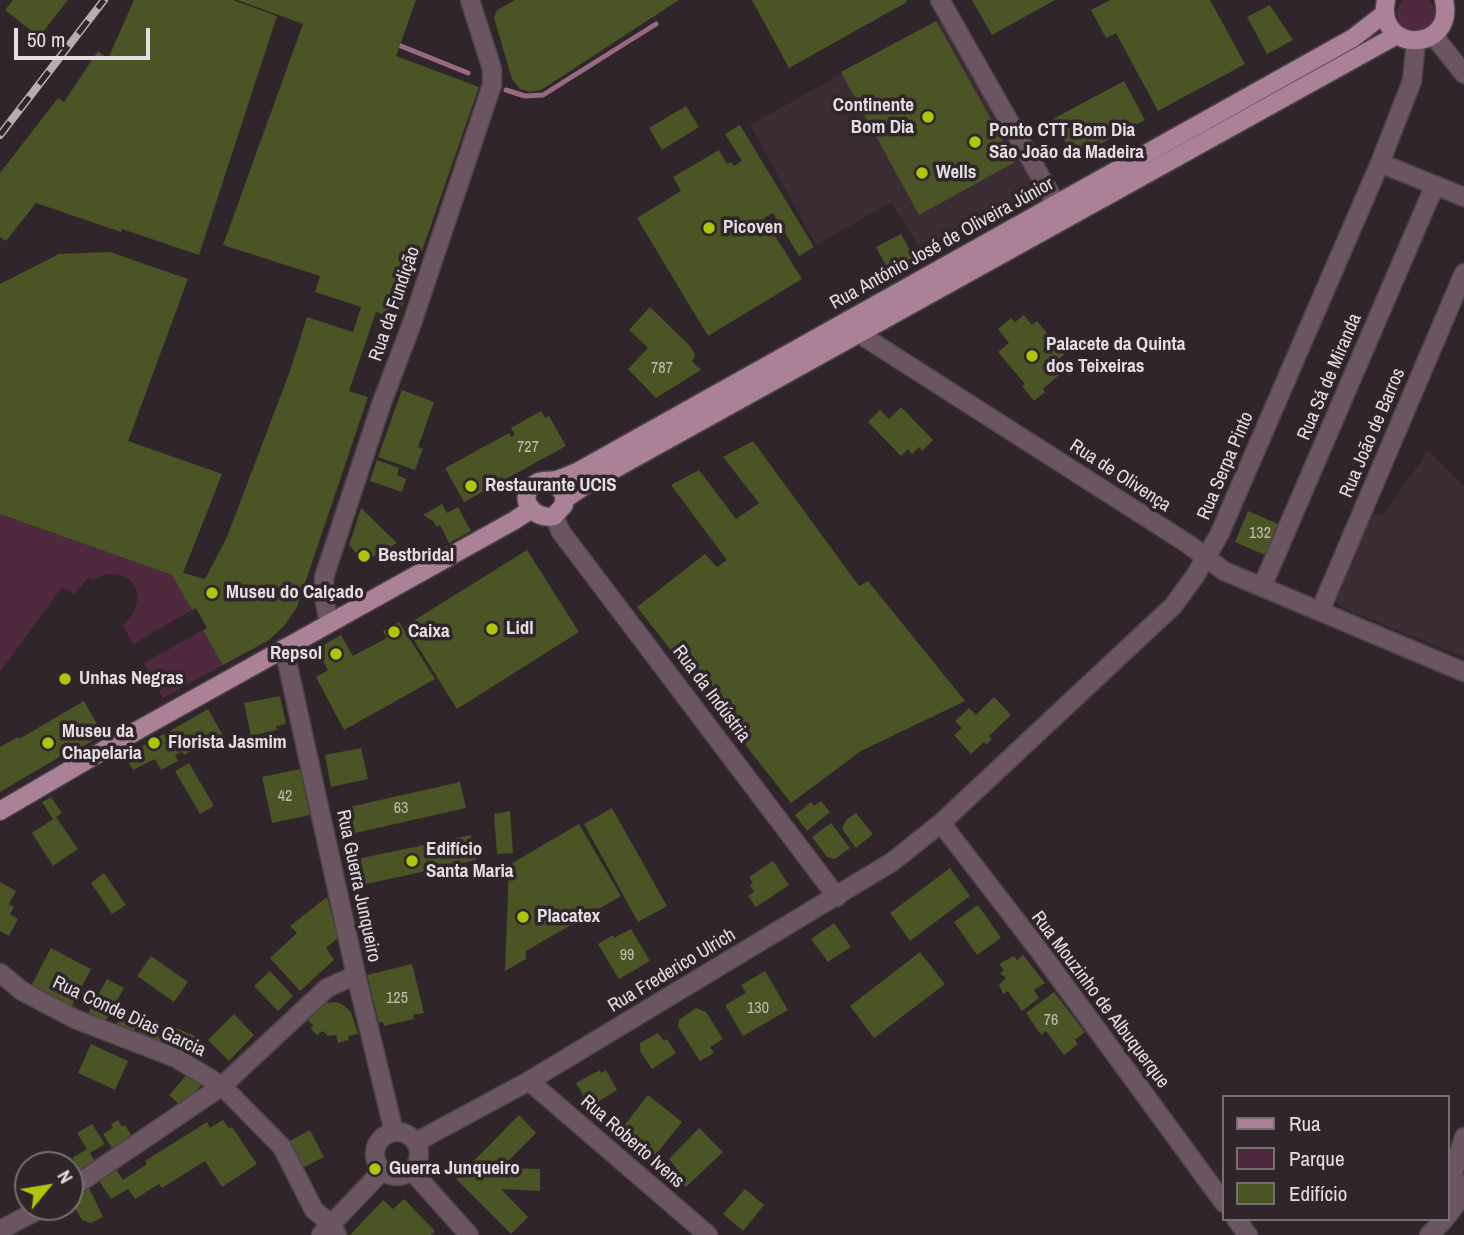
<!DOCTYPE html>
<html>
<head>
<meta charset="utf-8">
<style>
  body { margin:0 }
  #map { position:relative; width:1464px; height:1235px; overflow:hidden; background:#2f252a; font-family:"Archivo Narrow",sans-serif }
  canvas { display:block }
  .legend { position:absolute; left:1222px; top:1095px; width:228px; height:126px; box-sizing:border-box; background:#2f252a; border:2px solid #786f73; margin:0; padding:9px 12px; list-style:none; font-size:21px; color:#e5dde1 }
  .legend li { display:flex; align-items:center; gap:14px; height:35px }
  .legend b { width:35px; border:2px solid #786f73 }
  .north { position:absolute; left:14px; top:1151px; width:70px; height:70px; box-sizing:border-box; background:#2f252a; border:2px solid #786f73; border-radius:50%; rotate:60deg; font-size:19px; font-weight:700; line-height:28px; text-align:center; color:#e5dde1 }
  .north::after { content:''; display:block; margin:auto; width:24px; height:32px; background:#aec60a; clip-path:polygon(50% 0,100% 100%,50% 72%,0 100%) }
  .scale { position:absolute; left:14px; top:28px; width:136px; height:32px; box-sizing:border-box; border:4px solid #e5dde1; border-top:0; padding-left:9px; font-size:21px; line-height:24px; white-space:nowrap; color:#e5dde1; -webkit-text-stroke:5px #2f252a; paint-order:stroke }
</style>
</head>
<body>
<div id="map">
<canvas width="1464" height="1235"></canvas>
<ul class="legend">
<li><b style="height:9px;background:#ab8197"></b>Rua</li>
<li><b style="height:19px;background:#4f2a3f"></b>Parque</li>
<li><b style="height:19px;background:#4b5424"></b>Edifício</li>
</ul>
<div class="north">N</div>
<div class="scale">50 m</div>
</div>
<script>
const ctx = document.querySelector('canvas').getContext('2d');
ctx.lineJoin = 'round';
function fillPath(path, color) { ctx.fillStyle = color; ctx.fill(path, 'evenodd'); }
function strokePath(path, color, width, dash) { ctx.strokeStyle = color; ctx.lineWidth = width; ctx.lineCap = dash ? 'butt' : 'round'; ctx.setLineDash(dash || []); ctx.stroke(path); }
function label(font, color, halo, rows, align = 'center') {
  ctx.font = font + ' "Archivo Narrow",sans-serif'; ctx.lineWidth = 7; ctx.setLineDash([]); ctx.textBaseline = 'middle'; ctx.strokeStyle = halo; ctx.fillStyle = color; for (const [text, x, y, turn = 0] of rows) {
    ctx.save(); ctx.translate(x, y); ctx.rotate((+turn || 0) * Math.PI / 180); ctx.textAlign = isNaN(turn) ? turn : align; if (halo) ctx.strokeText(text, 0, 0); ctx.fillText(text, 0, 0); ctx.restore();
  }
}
fillPath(new Path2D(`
  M942,18L1039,191L924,255L891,202L816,245L750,125Z
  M1428,451L1464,487V657L1343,608L1336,601L1371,513L1382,516Z`), '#3c2d35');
fillPath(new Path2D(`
  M1402,0H1430L1436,12C1433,47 1381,32 1402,0Z
  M0,514L172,575L192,610L133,644L123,626C128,619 136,611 137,601C140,576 111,567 93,580L89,577L74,594L62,587L0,672Z
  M203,630L223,665L163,698L144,663Z`), '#4f2a3f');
strokePath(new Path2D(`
  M396,44L468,73
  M506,90L525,96L543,95L656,24`), '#996982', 5);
fillPath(new Path2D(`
  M13,0H68L39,37L5,10Z
  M134,0H233L277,16L199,255L122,229L121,232L36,203L6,241L0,237V173L58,98L64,102L98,51L108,59Z
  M237,0H416L396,56L479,87L398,320L376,312L349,391L368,397L297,607L284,626L269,640L223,665L203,630L207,628L196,608L192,610L172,575L0,514V284L59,254L110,252L188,279L128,441L222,474L183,573L205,579L227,537L290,371L307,317L353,332L361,307L315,292L320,276L223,245L303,24Z
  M515,0H679L541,90L530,92L520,89L512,79L494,18L497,10Z
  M752,0H906L907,2L789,68Z
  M972,0H1055L992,35Z
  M1110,0H1210L1245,64L1158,111L1116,33L1106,38L1091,10Z
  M1270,5L1293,40L1267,54L1247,17Z
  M936,21L1015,162L919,215L841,72Z
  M1124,81L1145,120L1074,158L1053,119Z
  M686,106L699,127L662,150L649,128Z
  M740,125L814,247L799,256L773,213L764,218L802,279L708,336L637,218L681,191L673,177L719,150L727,164L731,162L734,166L742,161L725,134Z
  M901,234L916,261L906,267L903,261L888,269L876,247Z
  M650,307L691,347L695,355L692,361L701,370L656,398L628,369L648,348L629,330Z
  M1024,315L1032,325L1037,321L1065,354L1060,358L1068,367L1043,389L1045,392L1034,401L1022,386L1025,384L998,352L1009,343L998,329L1011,318L1015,322Z
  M402,390L434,402L418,447L423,449L415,470L378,457Z
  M901,407L933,440L922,451L919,447L912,454L908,449L901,456L868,422L880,410L889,419Z
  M541,411L545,418L549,416L566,446L464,502L445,468L509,433L511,437L515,435L511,428Z
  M753,441L859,586L868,581L965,701L861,751L791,803L637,607L705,554L717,567L727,560L671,485L699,470L736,519L759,503L723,457Z
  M377,460L399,468L397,475L406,479L402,492L370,481Z
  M442,504L447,513L458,507L471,531L449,543L440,525L437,527L433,521L423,515Z
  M361,508L397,543L364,562L349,545Z
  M1248,511L1285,527L1272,558L1235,542Z
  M527,550L579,632L457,709L405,626Z
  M399,622L435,679L344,730L316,677L328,670L316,649L341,635L353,656L387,638L383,631Z
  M280,696L286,724L276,726L277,730L251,736L244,703Z
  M994,697L1011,715L989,736L992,739L986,745L984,742L971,754L954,735L962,728L955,721L969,708L976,715Z
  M84,701L103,735L73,752L71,750L0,792V747L18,737L19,739Z
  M208,709L226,741L210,749L206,742L184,755L182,752L175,755L178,761L161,770L155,759L133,770L125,756L164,734L168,742L174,738L170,731Z
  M361,748L368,779L331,787L325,755Z
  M189,763L214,806L200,814L175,771Z
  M300,769L310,815L272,823L262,777Z
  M460,782L466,808L342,836L336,810Z
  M51,797L62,813L56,817L78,849L53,866L32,833L53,819L42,802Z
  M821,801L830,812L807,831L795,815L811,802L814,806Z
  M612,808L667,906L638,922L584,824Z
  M510,811L513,853L497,854L494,814Z
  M856,813L873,834L856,848L842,829L846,820Z
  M831,823L850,848L835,859L827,857L812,837Z
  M579,824L621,896L526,951V959L505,971L509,865Z
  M471,835L476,860L353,887L348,861Z
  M773,861L789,885L756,907L748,896L754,892L750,885L753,883L749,877Z
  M950,868L970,896L910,941L890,913Z
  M104,873L126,905L112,914L91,883Z
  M0,882L16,891L9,904L14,907L10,914L18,919L9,936L0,931Z
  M327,897L338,938L326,948L334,960L300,991L270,958L297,933L290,926Z
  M978,905L1001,938L977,955L954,922Z
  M834,923L851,947L828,962L811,939Z
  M631,929L650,961L619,979L598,944L613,935L614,938Z
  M51,948L91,969L70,1009L30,988Z
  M920,952L945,984L874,1038L850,1006Z
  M1023,955L1045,983L1034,990L1039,998L1022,1011L1008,991L1003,994L999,985L1006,978L1000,973L1004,970L999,964L1014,956L1017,960Z
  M151,956L188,982L174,1002L137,976Z
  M412,964L424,1013L413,1015L414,1019L384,1026L383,1022L379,1023L367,975Z
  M270,971L293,996L278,1011L254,986Z
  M765,971L788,1010L743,1036L725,1005L746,993L741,985Z
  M107,979L124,988L102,1027L86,1017Z
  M1054,992L1085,1032L1075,1040L1078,1044L1064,1055L1046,1031L1041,1035L1026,1013Z
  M336,1002L342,1004L351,1012L358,1034L348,1036L349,1040L338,1043L336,1035L328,1036L323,1031L317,1035L311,1029L313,1025L307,1020L316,1009L325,1003Z
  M696,1008L706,1012L723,1039L710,1047L714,1053L700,1061L678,1027L679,1020Z
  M124,1009L141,1018L131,1037L114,1029Z
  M234,1014L254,1035L229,1061L208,1040Z
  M144,1019L168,1030L160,1049L136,1038Z
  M176,1028L195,1036L193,1048L197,1050L191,1063L164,1051Z
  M658,1033L664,1041L667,1039L676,1053L652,1069L640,1051V1043Z
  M91,1044L128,1061L115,1090L78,1073Z
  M191,1070L204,1082L182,1107L169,1095Z
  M600,1070L601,1073L606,1070L617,1090L590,1107L576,1083Z
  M648,1095L682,1122L653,1158L620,1131Z
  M519,1115L536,1133L501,1168L540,1169V1191L501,1189L528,1217L511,1234L456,1179Z
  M118,1120L122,1127L125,1125L133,1138L113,1150L103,1134L113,1128L111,1124Z
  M223,1120L229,1129L232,1127L257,1164L222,1187L205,1161L162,1188L159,1184L135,1199L128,1189L111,1199L98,1179L115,1168L123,1180L147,1164L145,1161L207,1122L210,1128Z
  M92,1124L105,1144L90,1153L97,1164L83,1174L72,1158L87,1149L77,1133Z
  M699,1128L723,1152L686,1187L677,1176L680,1173L669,1159Z
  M310,1130L324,1157L302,1168L288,1142Z
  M88,1186L103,1217L91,1223L82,1220L70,1200V1198Z
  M745,1189L764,1205L743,1231L723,1214Z
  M404,1199L435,1231L431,1235H350L383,1200L393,1209Z`), '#4b5424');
const minor = new Path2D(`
  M940,0L1056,204
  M1433,35L1464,74
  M1380,163L1464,197
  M847,326L1188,544L1224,571L1464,672
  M554,516L561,532L837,897
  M1262,587L1435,185
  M1320,611L1464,273
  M329,623L324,597V577L382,402L411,326L492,85V69L470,0
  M284,648L356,975L394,1132
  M941,823L1038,949L1224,1203
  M0,973L22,991L75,1019L176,1058L222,1086L282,1147L314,1210L331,1224L337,1235
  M529,1081L708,1235
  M375 1154a22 22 0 1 1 44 0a22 22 0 1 1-44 0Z
  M416,1142L529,1081L892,862L941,823L1173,606L1195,576L1219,535L1380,163L1412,81L1416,41
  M412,1171L469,1235
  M70,1189L222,1086L327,988L356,975
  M1236,1219L1248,1235
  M0,1230L44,1207
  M321,1235L382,1171`);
const tertiary = new Path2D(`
  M1448,1190L1464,1137
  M1448,1215L1460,1199L1464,1184
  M1429,1235L1445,1219`);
const primary = new Path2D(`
  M1386,0C1375,54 1456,53 1444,0
  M553,481L564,494V505L554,516C534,521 515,497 535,484C542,479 549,482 556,480C563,478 570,475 577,472L1353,38L1384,14
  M565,499L584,486L1397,35
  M0,811L140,729L515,520L530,510`);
strokePath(minor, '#4c4247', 21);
strokePath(tertiary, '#4c4247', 21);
strokePath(primary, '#4c4247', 21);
strokePath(minor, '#6a5560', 18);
strokePath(tertiary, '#6a5560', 18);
strokePath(primary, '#ab8197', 18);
const rail = new Path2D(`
  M0,135L104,0`);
strokePath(rail, '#b6adb1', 8);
strokePath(rail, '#2f252a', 5, [16]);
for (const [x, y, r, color] of [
  [928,117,7,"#aec60a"],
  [975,142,7,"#aec60a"],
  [922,173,7,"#aec60a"],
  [709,228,7,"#aec60a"],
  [1032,356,7,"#aec60a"],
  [471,486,7,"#aec60a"],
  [364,556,7,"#aec60a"],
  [212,593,7,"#aec60a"],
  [492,629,7,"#aec60a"],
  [394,632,7,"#aec60a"],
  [336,654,7,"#aec60a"],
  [65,679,7,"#aec60a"],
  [48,743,7,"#aec60a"],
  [154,743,7,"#aec60a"],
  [412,861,7,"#aec60a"],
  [523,917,7,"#aec60a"],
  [375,1169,7,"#aec60a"]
]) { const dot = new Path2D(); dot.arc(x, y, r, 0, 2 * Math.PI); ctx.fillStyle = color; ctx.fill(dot); strokePath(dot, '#2f252a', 2.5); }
label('16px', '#bebbb2', null, [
  ["787",662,369],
  ["727",528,448],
  ["132",1260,534],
  ["42",285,797],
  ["63",401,809],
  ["99",627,956],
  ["125",397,999],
  ["130",758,1009],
  ["76",1051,1021]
]);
label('bold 19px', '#e5dde1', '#2f252a', [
  ["Continente",914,106,"right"],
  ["Bom Dia",914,128,"right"],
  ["Ponto CTT Bom Dia",989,131],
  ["São João da Madeira",989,153],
  ["Wells",936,173],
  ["Picoven",723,228],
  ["Palacete da Quinta",1046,345],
  ["dos Teixeiras",1046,367],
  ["Restaurante UCIS",485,486],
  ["Bestbridal",378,556],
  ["Museu do Calçado",226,593],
  ["Lidl",506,629],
  ["Caixa",408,632],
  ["Repsol",322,654,"right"],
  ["Unhas Negras",79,679],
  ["Museu da",62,732],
  ["Chapelaria",62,754],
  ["Florista Jasmim",168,743],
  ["Edifício",426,850],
  ["Santa Maria",426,872],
  ["Placatex",537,917],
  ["Guerra Junqueiro",389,1169]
], 'left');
label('19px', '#e5dde1', '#2f252a', [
  ["Rua António José de Oliveira Júnior",942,244,-29],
  ["Rua da Fundição",395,304,-71],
  ["Rua Sá de Miranda",1330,377,-67],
  ["Rua João de Barros",1373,433,-67],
  ["Rua Serpa Pinto",1226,466,-67],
  ["Rua de Olivença",1120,476,33],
  ["Rua da Indústria",711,694,53],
  ["Rua Guerra Junqueiro",358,886,78],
  ["Rua Frederico Ulrich",672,971,-31],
  ["Rua Mouzinho de Albuquerque",1100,1000,53],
  ["Rua Conde Dias Garcia",129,1017,25],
  ["Rua Roberto Ivens",632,1142,41]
]);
</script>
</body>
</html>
